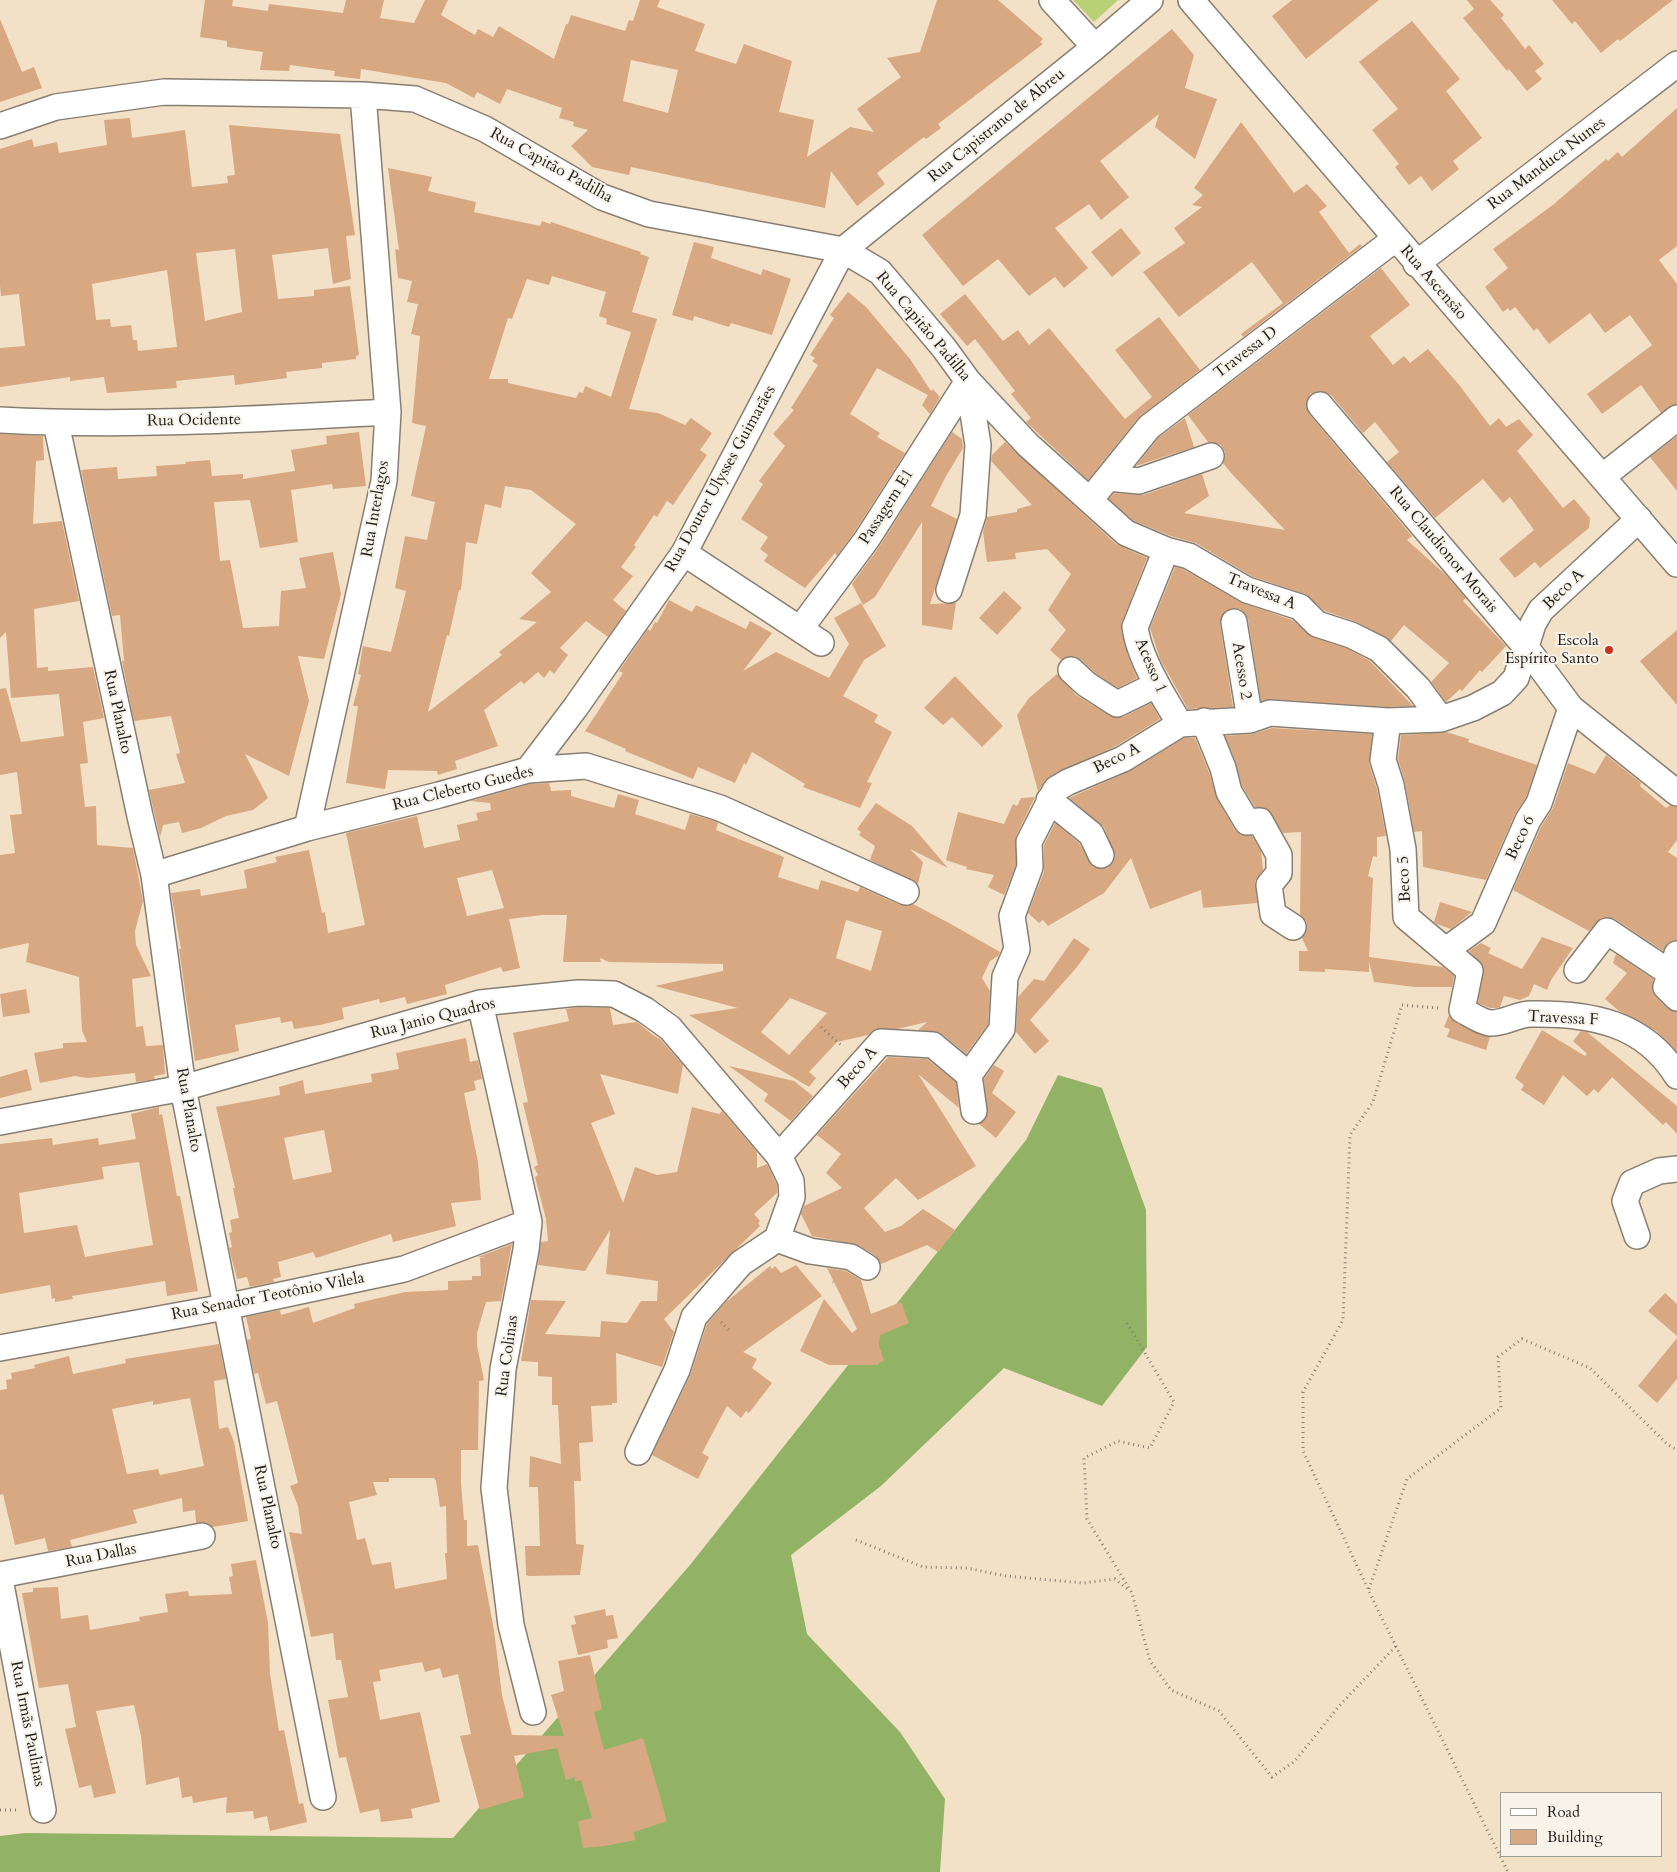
<!DOCTYPE html>
<html>
<head>
<meta charset="utf-8">
<style>
  body { margin:0 }
  #map { position:relative; width:1677px; height:1872px; overflow:hidden; background:#f3e1c7; font-family:Cardo,serif }
  canvas { display:block }
  .legend { position:absolute; left:1500px; top:1792px; width:162px; height:65px; box-sizing:border-box; background:#f7f3e8; border:1px solid #9f9d96; margin:0; padding:6px 9px; list-style:none; font-size:15px; color:#1c1c1c }
  .legend li { display:flex; align-items:center; gap:10px; height:25px }
  .legend b { width:25px; border:1px solid #9f9d96 }
</style>
</head>
<body>
<div id="map">
<canvas width="1677" height="1872"></canvas>
<ul class="legend">
<li><b style="height:6px;background:#fff"></b>Road</li>
<li><b style="height:14px;background:#d7a881"></b>Building</li>
</ul>
</div>
<script>
const ctx = document.querySelector('canvas').getContext('2d');
ctx.lineJoin = 'round';
function fillPath(path, color) { ctx.fillStyle = color; ctx.fill(path, 'evenodd'); }
function strokePath(path, color, width, dash) { ctx.strokeStyle = color; ctx.lineWidth = width; ctx.lineCap = dash ? 'butt' : 'round'; ctx.setLineDash(dash || []); ctx.stroke(path); }
function label(font, color, halo, rows, align = 'center') {
  ctx.font = font + ' Cardo,serif'; ctx.lineWidth = 4; ctx.setLineDash([]); ctx.textBaseline = 'middle'; ctx.strokeStyle = halo; ctx.fillStyle = color; for (const [text, x, y, turn = 0] of rows) {
    ctx.save(); ctx.translate(x, y); ctx.rotate((+turn || 0) * Math.PI / 180); ctx.textAlign = isNaN(turn) ? turn : align; if (halo) ctx.strokeText(text, 0, 0); ctx.fillText(text, 0, 0); ctx.restore();
  }
}
fillPath(new Path2D(`
  M1073,0H1118L1094,22Z`), '#b9d175');
fillPath(new Path2D(`
  M1058,1075L1102,1088L1146,1210L1147,1347L1102,1406L1004,1368L881,1486L791,1555L807,1634L900,1732L945,1799L940,1872H0V1836L25,1833L453,1838L690,1565L1026,1140Z`), '#92b366');
fillPath(new Path2D(`
  M205,0H233L232,6L268,11L269,4L343,13L346,0H384L380,18L414,23L425,0H448L441,15L475,35L478,29L493,37L499,26L554,59L566,24H568L571,15L625,31L629,20L633,21L640,0H660L657,7L705,24L695,51L736,64L744,44L792,61L779,112L814,120L807,157L850,127L874,132L857,109L901,77L887,58L920,52L937,0H998L1043,39L1040,42L1043,44L938,124L941,128L926,139L924,137L877,173L885,184L857,206L831,171L825,208L631,167L629,175L592,167L571,146L588,130L573,126L574,122L559,118L562,108L507,89L500,104L477,92L474,98L446,83L361,69L360,79L334,76L335,71L290,65L289,71L260,70L263,52L227,47V41L200,37ZM631,60L678,70L668,113L623,101Z
  M1292,0H1379L1306,59L1272,16Z
  M1467,0H1490L1504,15L1501,18L1525,49L1529,45L1544,64L1535,71L1542,79L1527,91L1509,69L1507,71L1463,18L1474,9Z
  M1552,0H1673L1620,41L1618,39L1601,53L1575,21L1572,24Z
  M0,19L22,72L34,67L42,88L0,102Z
  M1412,21L1460,79L1446,91L1482,138L1453,161L1459,169L1432,191L1421,176L1409,185L1395,167L1399,164L1372,130L1398,109L1359,62Z
  M1172,29L1194,55L1185,88L1217,99L1195,159L1155,127L1159,114L1100,161L1129,197L1101,220L1089,204L1055,228L1088,268L1064,288L1055,277L1029,296L998,259L963,286L922,235Z
  M1677,108V246L1659,260L1677,284V404L1661,413L1641,385L1602,414L1587,394L1652,345L1630,315L1605,333L1590,313L1549,344L1537,328L1534,331L1515,307L1510,311L1508,308L1503,312L1485,287L1508,268L1493,249L1554,204L1606,159L1608,161L1618,152L1622,157Z
  M130,118L132,138L185,130L192,187L228,183L227,176L235,175L229,125L340,134L355,235L346,236L351,279L333,284L328,248L272,255L278,299L314,296V290L350,286L359,355L356,356V359L322,363V368L286,372L287,378L235,385L234,375L176,381L177,388L107,393L104,377L70,381V377L0,387V348L25,346L19,294L1,296L0,285V149L32,139L34,147L57,142L59,153L107,145L104,120ZM235,249L242,312L205,321L196,253ZM167,270L177,347L138,351L137,340H133L131,325L111,327L110,319L96,320L92,284Z
  M1241,122L1294,193L1307,184L1327,206L1319,212L1349,253L1360,244L1362,246L1243,337L1241,334L1283,303L1252,262L1179,317L1143,272L1185,243L1174,228L1202,207L1192,205L1203,195L1194,188Z
  M388,168L432,177L428,191L476,202L474,212L540,226L542,221L550,224L551,222L641,252L640,254L649,257L632,312L657,319L629,409L658,413L685,425L691,418L712,433L700,450L707,455L673,505L667,501L657,517L654,515L634,545L636,547L621,567L633,576L613,600L626,611L608,637L586,621L560,648L568,655L554,674L550,670L544,678L538,672L524,684L521,681L484,710L498,746L455,761L457,769L438,775L437,771L388,770L385,789L346,783L358,706H353L361,675L358,674L363,646L391,652L406,591L395,588L405,536L427,540L435,502L411,496L426,426L412,423L420,336L411,334L418,304L407,302L412,281L398,278L395,249L399,250ZM552,276L606,292L599,316L607,319L606,324L631,332L611,397L585,386L583,393L579,392L576,398L508,383V379H489L508,318L512,319L527,279L549,285ZM505,486L531,490L576,524L531,573L551,592L519,619L537,622L499,652L502,655L428,712L447,635L449,636L459,590H461L466,542L477,544L485,504L501,508Z
  M1121,228L1141,253L1112,277L1091,252Z
  M694,242L714,247L711,258L761,275L763,269L791,279L772,335L731,323L729,327L694,316L693,321L672,315Z
  M1381,268L1410,305L1370,336L1393,365L1404,356L1410,363L1428,349L1460,386L1490,426L1499,418L1506,427L1519,419L1533,435L1517,451L1563,508L1574,499L1590,518L1589,528L1540,568L1535,562L1515,578L1499,559L1534,530L1510,497L1503,503L1483,479L1435,518L1387,462L1399,452L1375,422L1363,433L1331,395L1318,391L1310,394L1306,407L1309,414L1412,536L1407,540L1446,575L1466,598L1463,601L1506,646L1482,672L1480,670L1462,691L1460,689L1446,702L1431,682L1449,663L1404,625L1391,641L1357,622L1325,611L1305,594L1253,577L1196,543L1171,536L1134,521L1109,499L1114,493L1144,495L1202,474L1209,496L1184,513L1285,530L1232,474L1223,463L1225,452L1221,445L1208,442L1188,415Z
  M848,292L865,306L910,359L931,391L933,389L940,397L930,414L922,405L928,395L877,368L850,414L880,433L877,437L905,453L855,531L837,556L835,553L805,588L764,561L768,555L760,549L768,537L741,519L763,484L759,481L785,446L773,434L794,410L791,408L818,365L812,361L815,358L810,355L834,318L830,315Z
  M965,294L1003,341L1018,330L1029,345L1049,328L1125,419L1152,397L1115,350L1159,317L1200,370L1138,418L1088,480L1026,422L1031,418L1011,394L1015,391L975,339L967,346L940,314Z
  M1185,418L1194,447L1136,466L1159,437Z
  M359,432L366,486L333,489L332,484L291,490L298,542L260,548L250,500L214,502L220,561L230,560L243,628L279,626L281,591L306,588L299,558L333,552L341,594L324,659L298,656L309,701L289,776L245,754L268,798L253,810L226,816L201,828L182,833L179,822L163,825L160,837L149,790L185,783L176,754L180,753L171,716L134,721L122,661H124L120,615L112,616L81,470L117,467L118,479L157,476L156,466L186,464L185,462L210,460L212,476L243,474V479L295,471L291,450L327,444L326,436Z
  M952,432L962,439L963,448L946,476L931,506L957,519L930,604L956,603L952,630L922,625V522L875,597L863,605L852,584L879,547Z
  M0,434L43,436L44,460L36,461L33,524L62,521L79,601L34,609L37,668L48,667V671L93,667L104,718L83,722L88,763L80,764L85,807L96,806L97,845L133,848L143,901L135,931L136,945L151,976L132,979L136,1027L143,1026L146,1046L163,1045L165,1074L154,1076L155,1079L136,1082L135,1073L88,1078L75,1076L40,1083L34,1053L63,1048V1043L87,1042L82,1031L79,977L26,962L29,943L0,949V855L15,853L10,815L22,814L17,772L0,775V689L6,688L21,742L64,736L59,694L11,698L6,632L0,638Z
  M1677,436V491L1650,457Z
  M1005,442L1116,544L1147,558L1122,622L1121,629L1128,656L1137,678L1118,688L1095,673L1080,659L1074,656L1061,660L1050,650L1066,630L1048,610L1071,574L1047,549L1015,553L1016,559L987,562L983,532L987,517L1017,512V509L1032,505L991,461L992,455Z
  M1175,567L1183,569L1240,602L1292,620L1312,637L1346,648L1370,661L1413,706L1388,707L1271,699L1261,701L1248,619L1240,609L1232,608L1225,611L1220,624L1233,707L1188,709L1160,659L1150,628Z
  M1004,591L1022,608L997,635L979,618Z
  M669,600L692,612L696,605L746,629L750,621L772,633L743,671L776,652L829,678L849,644L834,618L861,603L886,646L864,660L843,696L878,715L874,722L892,732L867,782L872,783L860,808L803,787L805,784L752,752L746,765L744,763L735,783L698,767L693,779L625,751L626,749L585,731L623,673L619,671L648,629L650,631L655,622L657,623Z
  M1677,630V705L1640,661Z
  M1057,674L1076,695L1110,716L1123,717L1151,703L1160,719L1116,746L1049,777L1038,791L1017,715L1029,698Z
  M955,676L1003,726L982,747L952,717L943,725L924,708Z
  M1272,728L1372,734L1369,764L1377,789L1386,836L1377,837V857L1373,856L1368,876L1373,878L1369,957L1443,967L1454,976L1452,987H1415L1374,982L1369,961V972L1325,969V972L1299,971V951H1308L1302,938L1307,928L1306,921L1300,914L1301,832L1283,833L1267,809L1255,807L1242,786L1236,763L1225,736L1253,734Z
  M1446,732L1469,739L1468,742L1537,765L1526,797L1515,814L1486,880L1423,867L1422,831L1414,832L1405,782L1398,759L1401,735Z
  M1184,738H1195L1209,772L1217,799L1235,830L1241,835L1252,836L1261,851L1263,870L1255,881L1257,903L1203,908L1201,890L1150,909L1131,858L1104,893L1048,926L1043,920L1039,923L1028,913L1044,872V845L1055,823L1079,843L1093,867L1100,869L1108,868L1115,857L1104,827L1069,798L1130,771Z
  M1606,755L1641,783L1640,786L1666,808L1670,805L1677,807V840L1668,852L1677,858V940L1668,943L1663,951L1615,919L1608,917L1601,918L1589,931L1513,890L1541,827L1553,808L1568,763L1595,774Z
  M549,783L551,791L571,790V796L614,808L618,794L639,800L635,814L685,830L690,814L715,821L718,823L716,830L784,857L778,877L818,890L821,880L858,892L860,887L900,905L913,904L949,923L1000,952L998,956L990,961L982,978L990,991L988,1024L966,1054L942,1034L918,1030L927,1022L897,1029H876L868,1035L837,1042L809,1072L816,1078L809,1087L689,1015L738,1008L655,986L723,971V964L609,962L600,958L601,962H563L567,915H542L509,919L520,968L503,972L501,967L445,985L447,994L407,1004L405,997L380,1003L379,999L342,1008L344,1019L320,1025L294,1029L292,1021L281,1023L280,1017L235,1025L239,1051L195,1061L179,949H181L171,893L200,889L201,896L247,888L244,870L277,862L275,857L309,850L322,913L325,912L328,933L365,925L346,833L417,816L424,848L460,840L457,825L478,820L476,813L491,810L490,803L471,801L530,784ZM492,870L504,908L467,916L457,878ZM846,920L882,931L871,971L836,958ZM790,998L827,1013L789,1055L761,1032Z
  M1035,797L1016,836V865L1004,895L988,887L994,875L966,869L967,867L946,860L958,812L1004,824L1013,804L1017,806L1021,798Z
  M876,803L912,826L948,868L910,849L923,862L918,884L870,860L875,846L859,835L861,832L857,829Z
  M1440,902L1472,912L1451,929L1437,924L1434,922Z
  M1542,937L1573,948L1551,980L1547,990L1534,984L1529,996L1520,1000L1504,996L1500,1007L1497,1008H1490L1478,1003L1484,967L1469,951L1481,943L1491,948L1488,953L1522,969Z
  M1074,938L1090,949L1077,967L1030,1020L1049,1041L1035,1054L1016,1032L1018,997L1034,979L1044,981Z
  M1616,954L1653,979L1652,990L1656,997L1667,1008L1677,1012V1052L1656,1031L1619,1011L1605,999L1627,973L1613,963Z
  M26,989L30,1013L3,1017L0,994Z
  M579,1007L610,1008L613,1025L637,1022L653,1035L660,1039L683,1065L678,1094L600,1074L615,1114L591,1123L623,1203L635,1167L657,1175L677,1172L692,1107L719,1114L722,1111L757,1152V1168L767,1164L777,1185V1193L754,1214L760,1221L758,1223L760,1226L664,1319L674,1332L662,1367L616,1353L617,1403H612V1405L591,1406L593,1442L579,1443L581,1481H574L576,1544L584,1545L580,1575L529,1576L526,1575L525,1546H540L538,1487H529L530,1456L561,1464L558,1405H552V1377L538,1376V1362L521,1361L531,1300L566,1301L545,1334L600,1337L601,1321L627,1323L641,1301H657L658,1281L606,1274L610,1230L585,1271L538,1265L541,1242L548,1241L546,1219L535,1177L538,1175L534,1167L538,1165L523,1103L528,1102L513,1033L569,1021L566,1009Z
  M1449,1015L1455,1022L1469,1030L1490,1037L1486,1050L1447,1037L1450,1029L1444,1027Z
  M1542,1030L1585,1056L1587,1054L1573,1041L1581,1031L1587,1032L1677,1106V1134L1666,1122L1663,1125L1612,1077L1598,1093L1594,1089L1587,1096L1563,1075L1544,1105L1521,1090L1524,1085L1515,1078Z
  M466,1038L470,1062L478,1060L482,1079L474,1081L476,1090L464,1093L478,1162L481,1200L451,1203L456,1226L393,1242L391,1234L316,1258L313,1252L278,1262L281,1277L273,1279L274,1282L250,1287L247,1277L237,1279L229,1248L232,1247L229,1233L232,1232L230,1220L239,1218L233,1188H235L216,1107L280,1095L279,1087L303,1080L305,1094L372,1082L371,1074L399,1069L396,1053ZM324,1130L332,1172L293,1180L284,1138Z
  M888,1057L927,1059L956,1082L959,1108L918,1074L976,1166L918,1200L896,1178L864,1208L885,1232L901,1226L923,1209L955,1230L938,1252L927,1245L881,1264L875,1255L858,1245L812,1236L801,1214L804,1206L842,1188L826,1173L841,1154L817,1135Z
  M994,1065L1004,1071L992,1093L1016,1112L996,1138L979,1124L987,1116L984,1079Z
  M729,1066L794,1081L813,1096L791,1121L764,1101L768,1094Z
  M27,1069L32,1090L0,1098V1077Z
  M159,1107V1115L162,1114L177,1196H180L198,1291L167,1296L165,1281L72,1296L73,1299L55,1302V1298L52,1299L50,1285L0,1294V1144L52,1138L53,1145L98,1138L99,1145L136,1139L131,1114ZM139,1162L153,1245L85,1257L77,1225L24,1233L19,1193L104,1179L102,1167Z
  M512,1244L501,1301L486,1302L477,1333V1345L484,1380L479,1381L478,1450H461V1483L464,1520H467V1546L478,1545L494,1630L502,1695L512,1735L564,1736L551,1695L564,1691L558,1661L590,1655L602,1709L594,1712L604,1750L643,1738L667,1821L634,1832L635,1840L605,1846L583,1848L578,1821L592,1818L581,1780L575,1782V1777L566,1780L557,1748L514,1756L524,1797L480,1810L460,1736L471,1734L458,1674L443,1678L440,1668L425,1672L422,1662L379,1670L381,1681L373,1682L380,1720L420,1712L440,1802L411,1809L413,1818L381,1822L379,1809L360,1813L346,1757L339,1758L328,1700L348,1697L341,1660H336L333,1633L311,1637L289,1532L302,1534L298,1506L290,1486L298,1483L277,1401L266,1404L258,1373L254,1374L247,1340L251,1339L246,1317L280,1310L281,1315L309,1307L313,1323L355,1308L354,1304L405,1292L448,1290V1281L472,1280V1276H481L480,1258H486L478,1257ZM389,1478H434L436,1481L440,1507L446,1506L447,1553H445L447,1579L395,1589L391,1562L372,1565L365,1538L357,1540L349,1502L377,1495L373,1482H389Z
  M796,1265L822,1296L743,1352L757,1359L752,1368L772,1383L749,1413L746,1411L741,1418L727,1406L702,1453L709,1457L698,1479L652,1455L690,1376L707,1324L726,1302L770,1266L772,1269L775,1266L781,1273Z
  M827,1268L846,1271L861,1280L871,1314L901,1302L909,1323L880,1335L879,1345L884,1361L879,1363L878,1365H829L800,1351L824,1299L852,1333L857,1329L834,1282L832,1284L833,1280Z
  M1665,1293L1677,1304V1336L1648,1311Z
  M1677,1338V1379L1657,1403L1638,1386Z
  M219,1344L226,1379L214,1381L219,1429L228,1427L234,1442L248,1521L213,1527L206,1522L196,1523L195,1510L183,1512L182,1498L133,1510L137,1523L70,1540L72,1547L48,1551L45,1538L15,1545L3,1494L0,1495V1390L7,1389L6,1380L12,1379L11,1373L35,1368L34,1365L69,1356L73,1374L126,1363L125,1359ZM190,1398L204,1466L160,1475L158,1469L127,1474L112,1409L153,1401V1405Z
  M256,1560L268,1623L270,1674L279,1731L284,1730L299,1804L303,1803L307,1822L270,1831L267,1816L254,1819L253,1811L226,1813L227,1797L193,1803L192,1796L182,1798L179,1777L146,1785L141,1736L134,1705L96,1711L116,1793L94,1798L91,1785L79,1788L65,1729L76,1727L68,1684L39,1688L22,1593L33,1592V1588L58,1587L61,1619L88,1615L90,1630L140,1621L139,1617L168,1612L165,1594L188,1591L189,1596L232,1594L229,1577L233,1576L231,1564Z
  M605,1609L606,1616L613,1615L618,1638L607,1640L608,1648L578,1655L571,1625L576,1624L574,1616Z`), '#d7a881');
const minor = new Path2D(`
  M1052,0L1095,47
  M1191,0L1677,564
  M0,126L56,107L164,92L363,95L415,99L485,129L602,197L649,214L843,250L880,272L944,348L968,381L1028,445L1126,533L1166,550L1189,556L1247,590L1300,607L1317,624L1351,635L1379,649L1418,688L1441,719
  M1416,264L1677,64
  M1320,405L1525,646L1571,708L1677,793
  M0,420C130,427 259,419 388,412
  M56,423L140,816L154,875L183,1088L323,1797
  M1602,477L1677,418
  M1108,478L1139,481L1211,456
  M1090,500L1149,427L1395,239
  M1166,550L1135,627C1139,658 1164,698 1180,724
  M684,553L821,643
  M949,590L973,515L978,445L968,381
  M1234,622L1250,720
  M800,629L867,539L968,381
  M1071,670L1086,684L1117,704L1156,685
  M1204,721L1223,768L1229,792L1247,822L1260,821L1279,855V873L1269,885L1273,914L1293,927
  M1388,721L1383,760L1391,785L1403,849L1406,917L1470,971L1462,1010C1470,1014 1481,1022 1490,1023C1503,1024 1517,1014 1531,1014C1589,1013 1644,1022 1677,1076
  M528,770L575,708L684,553L843,250L1095,47L1150,0
  M1049,800L1091,834L1101,855
  M307,828L384,481L388,412L363,95
  M154,875L307,828L439,795L528,770L586,766L720,808L906,892
  M1446,950L1483,923L1528,820L1539,803L1571,708
  M1677,954L1666,987L1677,998
  M1577,970L1607,931L1670,973
  M480,1003L529,1222L526,1250L503,1369L494,1488L511,1625L533,1712
  M969,1075L1002,1029L1005,977L1017,949L1012,916L1030,867L1029,842L1056,789L1068,782L1123,759L1180,724L1250,720L1270,713L1388,721L1441,719L1473,708L1502,693L1516,678L1533,624L1541,610L1639,519
  M969,1075L974,1111
  M0,1122L183,1088L480,1003L578,993L614,994L645,1010L670,1028L779,1156L791,1181L792,1197L777,1239
  M779,1156L881,1042L933,1045L969,1075
  M1637,1236L1625,1201L1632,1183L1659,1171L1677,1169
  M0,1348L225,1307L404,1269L529,1222
  M638,1452L677,1370L694,1317L741,1263L777,1239L810,1251L851,1257L867,1267
  M0,1575L202,1536
  M0,1579L43,1810`);
strokePath(minor, '#887e72', 28);
strokePath(new Path2D(`
  M1438,1008L1402,1005L1373,1102L1350,1135L1343,1320L1303,1392V1451L1375,1604L1508,1872
  M821,1027L843,1047
  M721,1322L731,1332
  M1127,1323L1174,1402L1150,1448L1118,1441L1084,1458L1087,1519L1132,1593L1150,1661L1171,1690L1219,1711L1272,1777L1295,1761L1339,1706L1396,1646
  M856,1540L923,1567L967,1568L1006,1576L1083,1583L1115,1579L1130,1591
  M1369,1589L1407,1479L1501,1408L1498,1357L1522,1339L1590,1368L1667,1444L1677,1450
  M0,1810H19`), '#887e72', 3, [1, 4]);
strokePath(minor, '#fff', 25);
for (const [x, y, r, color] of [
  [1609,650,5,"#c8321e"]
]) { const dot = new Path2D(); dot.arc(x, y, r, 0, 2 * Math.PI); ctx.fillStyle = color; ctx.fill(dot); strokePath(dot, '#f7f3e8', 2); }
label('16px', '#1c1c1c', '#f7f3e8', [
  ["Rua Capistrano de Abreu",997,126,-39],
  ["Rua Manduca Nunes",1547,164,-37],
  ["Rua Capitão Padilha",551,166,29],
  ["Rua Ascensão",1433,283,49],
  ["Rua Capitão Padilha",923,327,50],
  ["Travessa D",1246,353,-37],
  ["Rua Ocidente",194,421,-1],
  ["Rua Doutor Ulysses Guimarães",721,479,-61],
  ["Passagem E1",887,507,-57],
  ["Rua Interlagos",376,509,-80],
  ["Rua Claudionor Morais",1443,550,50],
  ["Beco A",1564,590,-44],
  ["Travessa A",1261,592,22],
  ["Acesso 1",1150,666,67],
  ["Acesso 2",1241,671,81],
  ["Rua Planalto",117,712,78],
  ["Beco A",1117,759,-26],
  ["Rua Cleberto Guedes",463,789,-14],
  ["Beco 6",1521,838,-65],
  ["Beco 5",1405,879,-93],
  ["Rua Janio Quadros",433,1019,-14],
  ["Travessa F",1563,1019,3],
  ["Beco A",858,1068,-48],
  ["Rua Planalto",188,1110,80],
  ["Rua Senador Teotônio Vilela",268,1297,-11],
  ["Rua Colinas",508,1356,-82],
  ["Rua Planalto",267,1507,78],
  ["Rua Dallas",101,1556,-11],
  ["Rua Irmãs Paulinas",27,1724,79]
]);
label('16px', '#1c1c1c', '#f7f3e8', [
  ["Escola",1599,641],
  ["Espírito Santo",1599,659]
], 'right');
</script>
</body>
</html>
